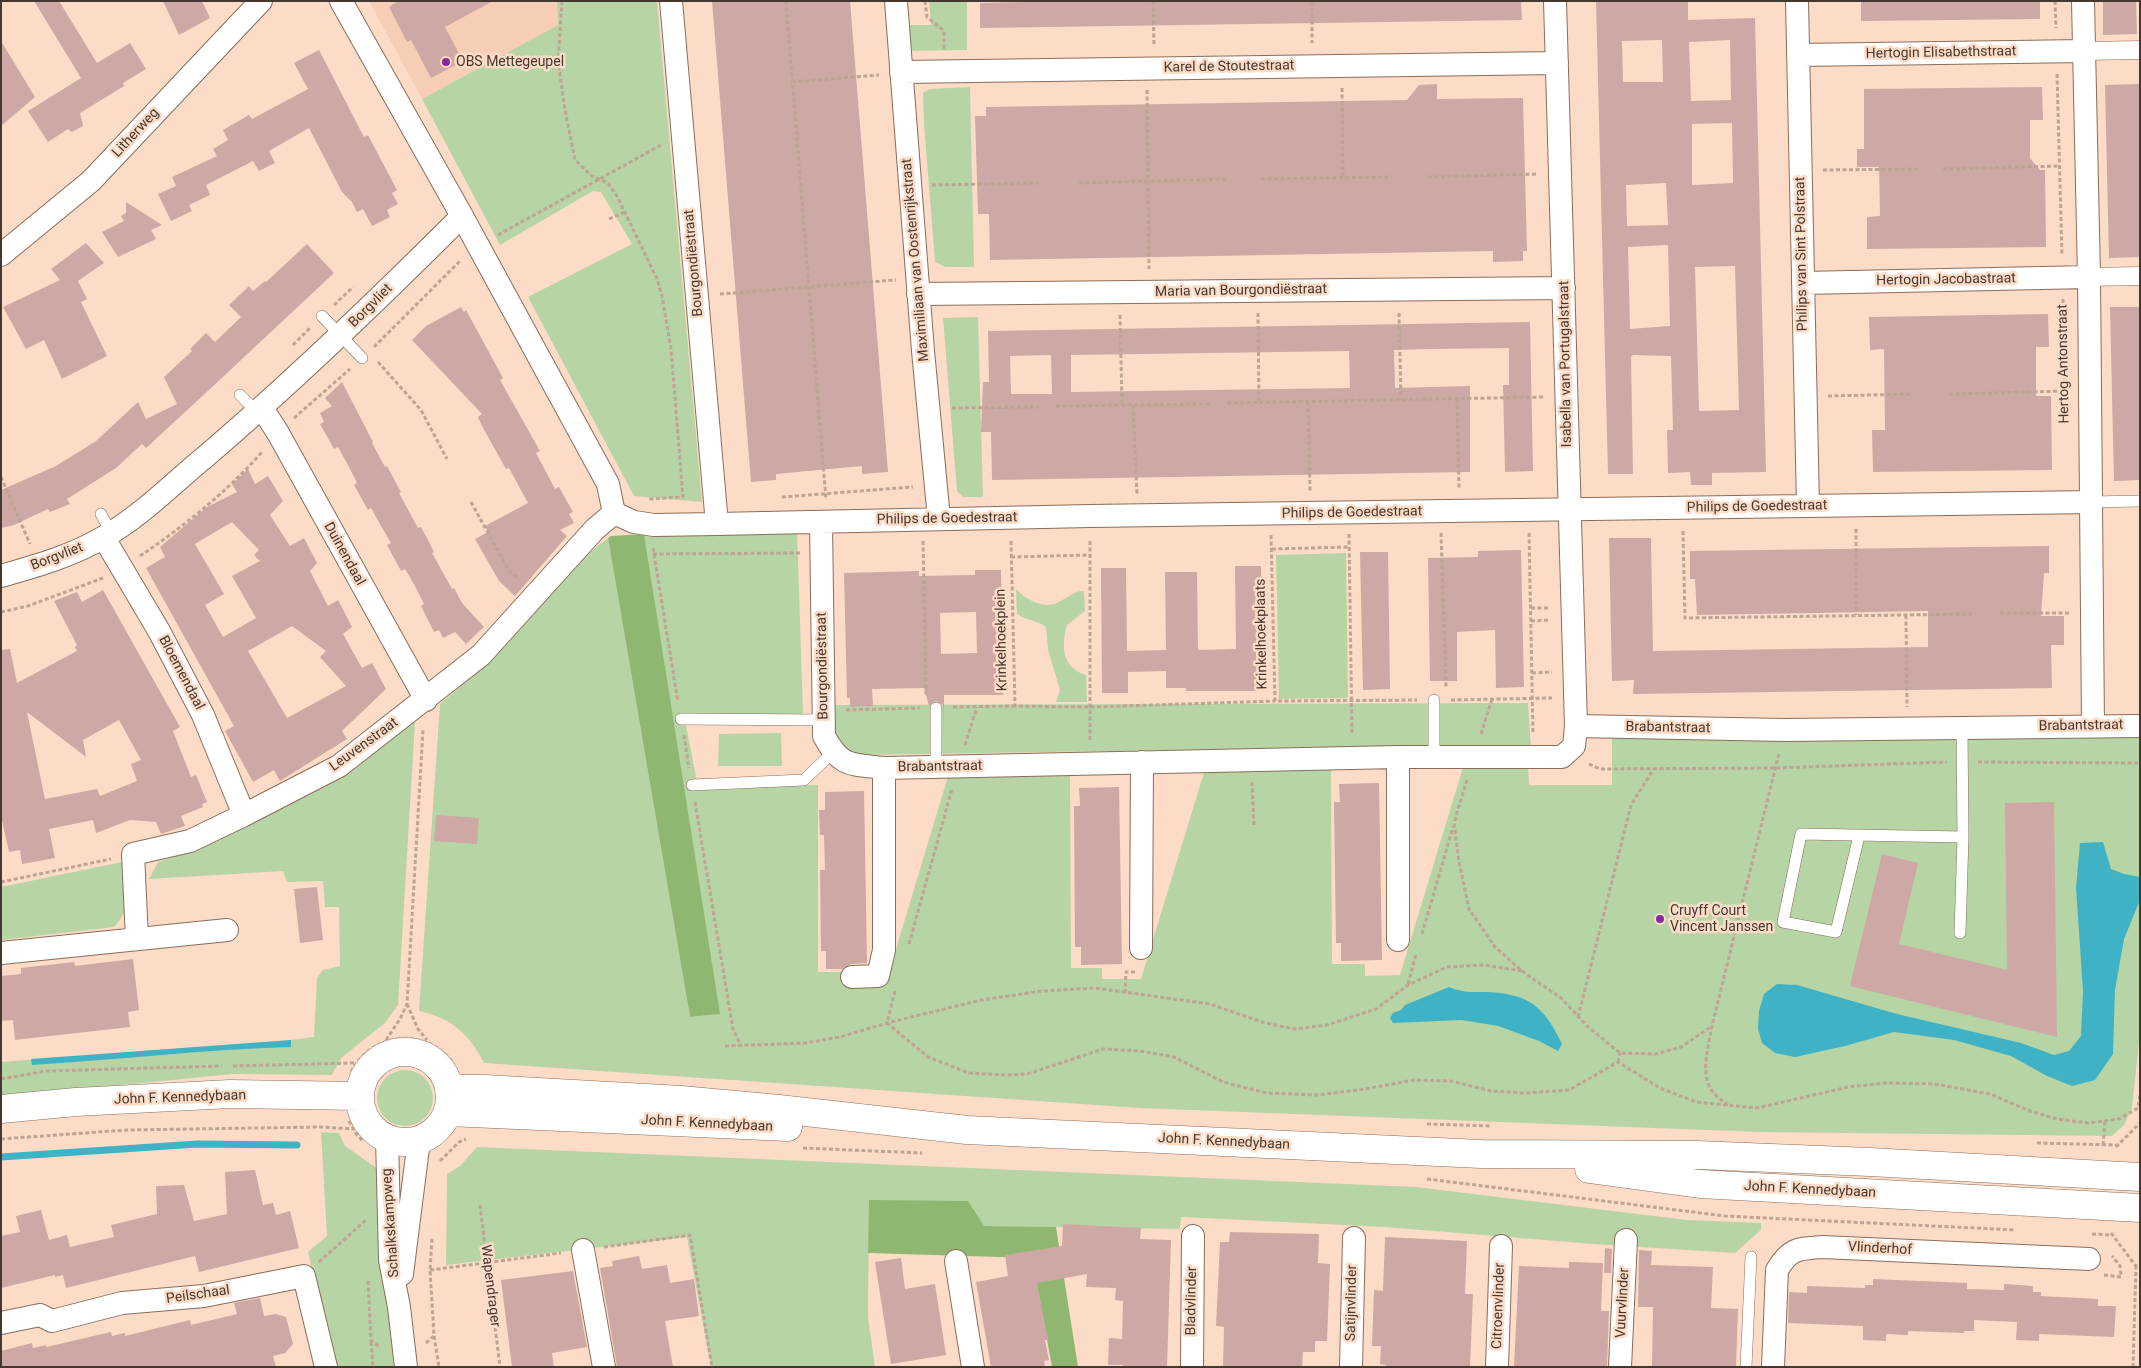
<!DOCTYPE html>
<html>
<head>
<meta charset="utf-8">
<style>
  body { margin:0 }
  #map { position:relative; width:2141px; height:1368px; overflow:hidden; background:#fddcc7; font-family:Roboto,sans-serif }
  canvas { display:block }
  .frame { position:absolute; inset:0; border:2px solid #453830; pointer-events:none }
</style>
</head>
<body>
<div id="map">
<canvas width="2141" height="1368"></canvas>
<div class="frame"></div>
</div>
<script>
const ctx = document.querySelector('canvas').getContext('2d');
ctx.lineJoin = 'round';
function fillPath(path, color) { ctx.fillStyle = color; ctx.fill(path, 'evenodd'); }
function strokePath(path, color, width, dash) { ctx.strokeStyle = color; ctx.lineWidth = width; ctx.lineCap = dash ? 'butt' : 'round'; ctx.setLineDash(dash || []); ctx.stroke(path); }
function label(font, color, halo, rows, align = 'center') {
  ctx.font = font + ' Roboto,sans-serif'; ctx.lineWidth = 5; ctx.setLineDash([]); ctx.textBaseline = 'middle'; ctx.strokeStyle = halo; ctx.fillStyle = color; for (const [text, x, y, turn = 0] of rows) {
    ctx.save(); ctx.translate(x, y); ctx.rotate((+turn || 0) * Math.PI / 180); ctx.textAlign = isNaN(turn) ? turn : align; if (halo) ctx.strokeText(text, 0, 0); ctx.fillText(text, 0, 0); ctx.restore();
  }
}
fillPath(new Path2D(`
  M369,1H557L558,25L422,99Z`), '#f6ceb6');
fillPath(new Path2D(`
  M557,1H657L702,502L634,496L528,297L632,244L601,192L593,191L500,245L422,99L558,25Z
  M929,1H967V50L910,51L904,25H931Z
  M970,87L974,267H945L935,262L924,124L923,93L929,89Z
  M978,317L983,497H963L957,491L943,318Z
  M797,530L803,714L684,715L698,787L818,785V972H847L886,982L949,773L1070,771L1071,968H1102V979H1141L1205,769L1331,768L1332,964H1365V976L1400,975L1464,764L1528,766L1529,785H1612V736L2140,737V1033L2132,1108L2124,1125L2112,1136L1758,1132L1140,1108L484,1063C470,1035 452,1018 419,1011L440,704L486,665L589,553L608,538L690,1017L719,1014L644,534Z
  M1346,553L1348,698L1279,699L1276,555Z
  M1016,589C1027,600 1043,610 1059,602C1069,597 1073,591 1084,591L1085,611L1067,625C1061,646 1062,668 1086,675L1087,702H1056L1060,690L1048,650L1046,627C1037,620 1027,621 1017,614Z
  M1528,703L1531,747L1481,745L862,755L845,752L838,748L830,705Z
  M415,722L398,1005L385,1023L341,1058L332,1075L233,1074L1,1097V1062L291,1040L314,1037L317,978L323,970L340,966L339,907H325L323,881L287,882L283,871L149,879L158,862L205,845L316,788Z
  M781,733L782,766H718L719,734Z
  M122,862C126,888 134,907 114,927L1,940V887Z
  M377 1098a28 28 0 1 1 56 0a28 28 0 1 1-56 0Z
  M321,1132L339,1133L345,1146L378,1169L395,1367H335L308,1252L327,1236Z
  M477,1147L1416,1187L1687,1220L1761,1223V1230L1735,1253L1593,1244L1385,1227L1181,1217L1180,1229L984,1226L869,1200L868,1317L875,1367H711L687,1237L446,1265L447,1174L460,1166Z`), '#b7d4a4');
fillPath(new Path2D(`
  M644,534L720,1014L690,1017L608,538L611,536Z
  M869,1200L968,1201L984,1226L1056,1227L1078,1367H1052L1032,1258L868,1253Z`), '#8fb772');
fillPath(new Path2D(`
  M2103,842L2111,869L2124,874L2140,877V900L2124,939L2115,990L2113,1054L2095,1080L2072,1086L2047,1076L2011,1056L1954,1040L1894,1032L1845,1046L1795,1057L1775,1053L1762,1043L1758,1029L1759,1011L1764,994L1777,984L1797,985L1897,1014L2021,1043L2054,1055L2069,1051L2081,1036L2083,991L2076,888L2080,843Z
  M1449,987C1464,993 1471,992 1487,992C1529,994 1544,1006 1562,1044L1558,1051L1539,1041L1498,1026L1462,1020L1393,1023L1390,1018L1393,1013L1401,1010L1405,1005Z
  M291,1040V1047C205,1049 119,1060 32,1065L31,1059Z`), '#3fb3c5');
strokePath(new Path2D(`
  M1,1157L198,1144L297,1145`), '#3fb3c5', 7);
fillPath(new Path2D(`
  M34,1H59L97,63L130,43L146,69L123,83L124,86L80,113L83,126L72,132L68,129L48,142L28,111L81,78Z
  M163,1H202L210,18L179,35Z
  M398,1H493L445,27L463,61L431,78L411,40L407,42L389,7Z
  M712,1H850L888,472L862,474V466L776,474V480L751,482Z
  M1072,1H1521L1522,20L980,28V3Z
  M1596,1H1688V20L1755,18L1766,472L1712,473V485H1691L1690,472L1668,473L1667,430H1673L1671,356L1633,355L1631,357L1633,474H1608ZM1662,40L1663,82H1623L1622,41ZM1730,40L1731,100L1691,101L1689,42ZM1732,123L1733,183L1692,185V124ZM1666,183L1668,225L1627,226L1626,185ZM1668,245L1670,326L1630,329L1628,247ZM1735,266L1739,410L1699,411L1695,267Z
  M1861,1H2040V19L1861,21Z
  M2103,1H2136L2137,34L2103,35Z
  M1,41L35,97L1,126Z
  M319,50L364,137L368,135L397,190L392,193L398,204L387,210L390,217L372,226L363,209L357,212L352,202L342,192L309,128L269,151L275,163L259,171L253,161L206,185L210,195L189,205L192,211L171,221L158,194L176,186L172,177L217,156L213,149L228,140L223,130L249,115L252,119L308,89L294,63Z
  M1437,84V99L1523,98L1527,251H1523V261L1493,262V251L990,260L989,214H978L975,116H986V107L1407,100L1419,85Z
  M2139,84L2140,257L2109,258L2105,85Z
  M2042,87L2043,120H2030V158L2040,170H2045L2046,247L1867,249V217L1880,216L1879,167H1857V149H1864V89Z
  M126,202L162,225L151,230L156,239L118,257L102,232L124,221L121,216L126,213Z
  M86,243L104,263L78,281L87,299L81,302L107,356L62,379L44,340L26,349L3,307L60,280L51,269Z
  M307,244L334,273L210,389L146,448L142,444L116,468L67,499L70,504L50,512L48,509L14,525L1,528V490L56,466L96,441L138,402L146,419L177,404L164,377L192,351L190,349L206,333L215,342L241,317L229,305L249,286L253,291L265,281L266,282Z
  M461,307L464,312L466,310L503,378L500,380L540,451L536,453L555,489L559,487L573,512L569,514L574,523L560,530L567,536L515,596L499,581L475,539L488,532L485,526L528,503L509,468L506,469L482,426L478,417L482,414L412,340L426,326Z
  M2110,307H2140V480L2114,481Z
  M2048,314L2049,347H2036V396H2051L2052,470L1873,472L1872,430H1885L1884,349L1870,350L1869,317Z
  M1530,322L1533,471L1505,472L1503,385H1509V348L1429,349L1394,350L1395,388L1470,386V472L992,480L991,432H981L983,382H989L988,331ZM1349,351L1350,388L1071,392V355ZM1051,355L1052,394H1011L1010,356Z
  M342,382L373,442L372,443L385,467L387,466L401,492L399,493L418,528L421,527L428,540L434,552L432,553L452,589L454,588L462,603L484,627L466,644L455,632L443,638L439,630L434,632L421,606L424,604L415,586L405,569L401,571L387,545L391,543L381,526L371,508L368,510L354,485L357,483L348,465L338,447L334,449L320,424L324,422L320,413L332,406L325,398Z
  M248,469L255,484L268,476L283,501L270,515L290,546L304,538L317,563L310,571L328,606L338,600L352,627L343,634L362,668L372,663L386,689L342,731L347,739L280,781L274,770L253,782L225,731L234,726L146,568L165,557L160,547L207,507L237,492L232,484ZM232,522L259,550L254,555L260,561L232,576L256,618L223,637L205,605L224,594L195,544ZM292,626L326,651L320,657L346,686L287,718L248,651Z
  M1609,538H1651L1653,651L1928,647V611L1697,615L1695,579H1690V551L2049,546V573H2044L2041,616H2064V645H2051L2052,688L1633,694L1634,680L1612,681Z
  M1521,550L1524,687L1496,688L1495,630L1457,632V681H1430L1428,558L1478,557V551Z
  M1360,552H1388L1390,689L1363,690Z
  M1235,566H1261L1263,691H1186V688H1166V671L1128,672V693H1102L1101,568H1126L1127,651L1166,650L1165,572H1197L1198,650L1236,649Z
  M975,570H1001L1003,695H944V736L943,705L936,701L929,706L924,688L872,689L873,706L850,707V698H847L844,573L919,571V576L975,575ZM976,612L977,653L941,654L940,613Z
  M103,590L180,727L173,731L191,777L196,775L207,802L202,804L203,807L181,816L185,826L161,834L156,822L130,820L96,833L93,820L49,829L55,858L22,864L20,850L9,852L1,816V650L10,649L17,683L77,651L75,647L77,645L54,601L77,592L82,602ZM27,712L86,757L83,740L119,720L141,760L131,764L137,781L100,796L97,789L45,799Z
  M1379,783L1382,960L1341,961V943H1336L1334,802H1340L1339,784Z
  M1119,787L1122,964L1081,965V947H1075L1074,806H1080L1079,788Z
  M864,791L867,963L851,964L842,969H826V951H821L820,870H825L824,835H820L819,810H825V792Z
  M2054,802L2057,1037L1850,986L1882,854L1918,863L1899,944L2007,970L2005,803Z
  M436,815L479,818L477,844L434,841Z
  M317,887L323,940L300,943L294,889Z
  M133,959L139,1010L128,1012L130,1027L15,1040L13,1020L1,1021V976L21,974V968L74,962L75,966Z
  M255,1170L263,1205L273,1203L276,1215L290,1211L299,1248L199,1272L195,1256L66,1288L63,1275L55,1277V1275L1,1288V1236L20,1232L16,1216L41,1210L49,1240L67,1235L70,1247L114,1237L111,1225L157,1214L156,1186L184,1185L194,1221L227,1214L225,1172Z
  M1063,1224L1141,1228L1140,1239L1171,1240L1167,1367H1123V1365H1108L1109,1338L1122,1339L1123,1301L1115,1300L1116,1288L1086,1287L1087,1274L1037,1283L1048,1340H1045L1049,1360L1044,1361L1045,1367H991L976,1282L1008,1276L1005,1255L1062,1246Z
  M1230,1232L1319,1234L1318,1263L1330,1264L1327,1341H1315V1352H1303L1302,1367H1223L1224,1327L1216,1326L1220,1242H1229Z
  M1385,1237L1467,1241L1465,1294H1473L1470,1367H1386V1365L1380,1364L1381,1346H1372L1374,1290L1383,1291Z
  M1605,1248L1612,1249L1611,1273H1604Z
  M1639,1250L1652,1251L1651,1265L1713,1267L1711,1308L1738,1309L1736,1367H1652L1653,1307H1638Z
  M639,1256L642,1269L667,1265L670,1283L694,1279L699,1316L665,1321L673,1367H617L600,1268L613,1266L612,1261Z
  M901,1258L905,1289L935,1284L946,1355L891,1364L875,1262Z
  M1569,1262L1603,1263L1601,1311H1609L1607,1367H1514L1519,1266L1569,1268Z
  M573,1271L587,1347L552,1353L554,1367H512L501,1280Z
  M1873,1279L1967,1283V1289L2004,1290V1284L2033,1286V1292H2041V1296L2098,1299V1306H2116L2114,1337L2039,1334V1341L2016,1340L2017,1322L1974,1320V1331H1964V1333L1908,1331V1335L1886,1334V1341L1863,1340V1326L1788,1323L1789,1292L1807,1293V1286L1865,1288V1285H1873Z
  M260,1298L264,1316L276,1314L286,1317L293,1344L285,1353L273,1356L276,1367H1V1351L32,1343L33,1348L46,1345V1347L111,1332L112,1336L125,1333V1336L190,1320L191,1325L237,1314L234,1303Z`), '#cea8a4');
const service = new Path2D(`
  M322,316L362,358
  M240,395L257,412
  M2092,502L2140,501
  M101,514L111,533
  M1434,700V757
  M681,719L823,720
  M936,767V708
  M692,785L804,780L833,752
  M1859,836L1836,932L1783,922L1801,834L1963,837
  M1960,933L1963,837L1962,728
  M1746,1367L1751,1257`);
const pedestrian = new Path2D(`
  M2084,51L2140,50
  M2089,277L2140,276`);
const minor = new Path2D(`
  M341,1L462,216
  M671,1L717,524
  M896,1L923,351L939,519
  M1555,1L1576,726
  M1797,1L1808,506
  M2083,1L2089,277L2093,726
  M1798,55L2084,51
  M901,72L1557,63
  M1,255L91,181L261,1
  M1803,283L2089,277
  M918,294L1564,288
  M262,408L278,433L426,700
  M614,513L634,522L654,525L717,524L1090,516L2092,502
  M821,523L824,736C841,768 851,764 884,768
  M104,538L159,631L203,715L244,815
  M1,576C36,566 72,556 104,537C141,516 172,484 205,457C295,380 379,299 462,216L608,484L614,513
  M1398,757V940
  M137,939L133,854L190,841L244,815L339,766L481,655L595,529L614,513
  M1141,948L1142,762
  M1,953L227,930
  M852,977L878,976L884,950V768L1398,757H1562L1574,746L1576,726L1785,730L2140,726
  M387,1138L390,1260L399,1307L406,1367
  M583,1250L604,1367
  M956,1261L973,1367
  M402,1274L419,1140
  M1,1323L40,1315L52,1321L122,1303L204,1296L304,1276L326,1367
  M1192,1367L1193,1236
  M1351,1367L1354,1238
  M1497,1367L1501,1246
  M1620,1367L1626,1240
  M1773,1367L1777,1270C1790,1248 1798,1249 1822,1247L2089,1259`);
const secondary = new Path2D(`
  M360 1097a45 45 0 1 1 90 0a45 45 0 1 1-90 0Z
  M449,1089H485L681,1100L779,1109L967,1130L1481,1154L1697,1155L1870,1162L2140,1177
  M1,1109L76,1102L230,1094L360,1096
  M448,1112L788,1127
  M1589,1169L1700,1184L2140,1208`);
strokePath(service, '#896d5a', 12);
strokePath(pedestrian, '#896d5a', 19);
strokePath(minor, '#896d5a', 24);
strokePath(secondary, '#896d5a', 29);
strokePath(new Path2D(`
  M562,1L558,61L565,110L575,160L592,176L608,183L617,196L657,279L662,296L671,349L683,497L648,499
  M786,1L826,500
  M925,1L927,17L944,31V49
  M1153,1L1154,46
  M1312,1V43
  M2055,1L2056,28
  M2057,74L2062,256
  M792,82L879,75
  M1342,88L1343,178
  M1147,90L1149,269
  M1943,169L2059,166
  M1823,170L1917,169
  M1428,177L1537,174
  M1261,179L1392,177
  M1079,183L1227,179
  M932,185L1039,183
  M609,219L625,212
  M498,235L661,145
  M720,294L896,280
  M2063,299L2065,383
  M334,305L353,287
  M1258,313L1259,403
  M1399,313L1401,400
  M1120,315L1122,405
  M293,345L310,328
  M374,347L460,261
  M378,362L421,410L447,459
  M1949,394L2065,391
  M1828,396L1912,394
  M1457,399L1459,488
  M1308,402L1310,491
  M1227,403L1544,397
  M1133,405L1137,494
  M1056,406L1210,404
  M952,408L1039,407
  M294,418L350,369
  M1,477L30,544
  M782,497L913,487
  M471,502L509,571L519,579
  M1856,529V615
  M1683,531L1685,618L1976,614
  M1441,533L1446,687
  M1529,533L1533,734
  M1349,534L1352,735
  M1271,535L1275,701L1417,700
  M923,541L926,695
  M1011,541L1015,706L1090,707L1275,701
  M653,548L678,702
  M1272,549L1349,547
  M653,554L800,553
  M140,556C183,527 228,491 262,452
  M1011,557L1090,555
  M1531,608H1550
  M1,612L28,606L103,578
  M2000,613H2069
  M1906,615L1907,707
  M1531,621L1550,620
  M1532,673L1552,672
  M1451,700L1552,698
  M953,707L1015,706
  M846,710L920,708
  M1481,734L1492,699
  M684,735L689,768
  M1090,740V539
  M965,745L977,707
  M1978,762L2140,763
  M1589,764L1600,769L1775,768L1947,762
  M1467,780L1454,823L1459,862L1469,909L1495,947L1522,971L1561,998L1588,1027L1620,1053L1656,1054L1681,1047L1712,1026
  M1252,782L1254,826
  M695,802L733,1029L741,1046
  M1,882L111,859
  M1422,934L1453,827
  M909,944L952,789
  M1408,984L1416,954
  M895,991L887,1023L928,1057L969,1073L1005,1075L1027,1074L1103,1049L1140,1051L1174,1057L1223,1082L1267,1093L1317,1095L1365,1089L1414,1080L1451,1081L1491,1091L1525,1093L1569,1090L1618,1062L1660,1088L1696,1102L1757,1108L1848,1087L1886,1083L1935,1084L1990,1094L2030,1111L2057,1119L2088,1123L2119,1119L2138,1108L2140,1093
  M1125,993L1126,972H1136
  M407,1004L418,1029L427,1040
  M1578,1017L1631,805L1653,770
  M386,1040L400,1019L407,1004L423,730
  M725,1046L805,1043L840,1037L887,1023L981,1000L1042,991L1095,988L1210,1004L1262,1022L1294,1029L1327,1025L1376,1009L1408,985L1447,967L1484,965L1522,971
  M1618,1062L1620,1053
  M233,1066L355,1063
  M351,1072C372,1031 427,1026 454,1064
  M1,1079L46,1071L222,1066
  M1728,1105C1723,1101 1717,1097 1713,1092C1699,1075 1709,1045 1712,1026L1779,753
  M349,1121L357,1135L364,1142
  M1427,1124L1491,1126
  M1,1139L127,1130L320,1127L353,1129
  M2037,1143L2116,1145
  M2103,1145L2105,1121
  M2116,1147L2140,1123
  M803,1148L922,1153
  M440,1161L459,1142L466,1139
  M1427,1179L1725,1216L2016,1230
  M480,1205L500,1367
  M2111,1233L2136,1266H2140
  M2092,1234L2111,1235
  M604,1247L690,1235L712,1367
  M319,1262L366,1220
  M430,1270L561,1253
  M2104,1275L2121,1277L2120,1266L2112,1256
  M368,1281L371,1341L380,1347
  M434,1336L439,1367
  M371,1342L373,1367
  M426,1343L434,1336L430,1270L432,1238
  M2133,1367L2136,1266`), '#bea493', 3, [4, 2.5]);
strokePath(service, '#fff', 11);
strokePath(pedestrian, '#fff', 18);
strokePath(minor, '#fff', 22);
strokePath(secondary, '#fff', 28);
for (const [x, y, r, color] of [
  [446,62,5,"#842a96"],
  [1660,919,5,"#842a96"]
]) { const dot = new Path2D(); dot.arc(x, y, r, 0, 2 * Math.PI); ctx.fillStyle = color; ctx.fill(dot); strokePath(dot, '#fddcc7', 2); }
label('14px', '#453830', '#fddcc7', [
  ["Hertogin Elisabethstraat",1941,53,-1],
  ["Karel de Stoutestraat",1229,67,-1],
  ["Litherweg",136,133,-47],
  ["Philips van Sint Polstraat",1802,254,-91],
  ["Maximiliaan van Oostenrijkstraat",916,260,-95],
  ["Bourgondiëstraat",694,263,-95],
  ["Hertogin Jacobastraat",1946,280,-1],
  ["Maria van Bourgondiëstraat",1241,291,-1],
  ["Borgvliet",371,306,-45],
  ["Isabella van Portugalstraat",1566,364,-91],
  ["Hertog Antonstraat",2064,364,-91],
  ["Philips de Goedestraat",1757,507,-1],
  ["Philips de Goedestraat",1352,513,-1],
  ["Philips de Goedestraat",947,519,-1],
  ["Duinendaal",344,554,61],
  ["Borgvliet",57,557,-21],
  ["Krinkelhoekplaats",1262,634,-91],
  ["Krinkelhoekplein",1002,640,-91],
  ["Bourgondiëstraat",823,666,-91],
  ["Bloemendaal",181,673,62],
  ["Brabantstraat",2081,726,-1],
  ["Brabantstraat",1668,728,1],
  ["Leuvenstraat",364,745,-36],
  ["Brabantstraat",940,767,-1],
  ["John F. Kennedybaan",180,1098,-2],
  ["John F. Kennedybaan",707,1124,3],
  ["John F. Kennedybaan",1224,1142,3],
  ["John F. Kennedybaan",1810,1190,3],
  ["Schalkskampweg",391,1223,-94],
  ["Vlinderhof",1880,1249,3],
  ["Wapendrager",490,1286,83],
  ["Peilschaal",198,1295,-8],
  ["Bladvlinder",1192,1301,-89],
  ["Satijnvlinder",1352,1303,-89],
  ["Vuurvlinder",1623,1303,-87],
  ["Citroenvlinder",1499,1306,-88]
]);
label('14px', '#453830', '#fddcc7', [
  ["OBS Mettegeupel",456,62],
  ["Cruyff Court",1670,911],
  ["Vincent Janssen",1670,927]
], 'left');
</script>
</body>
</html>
